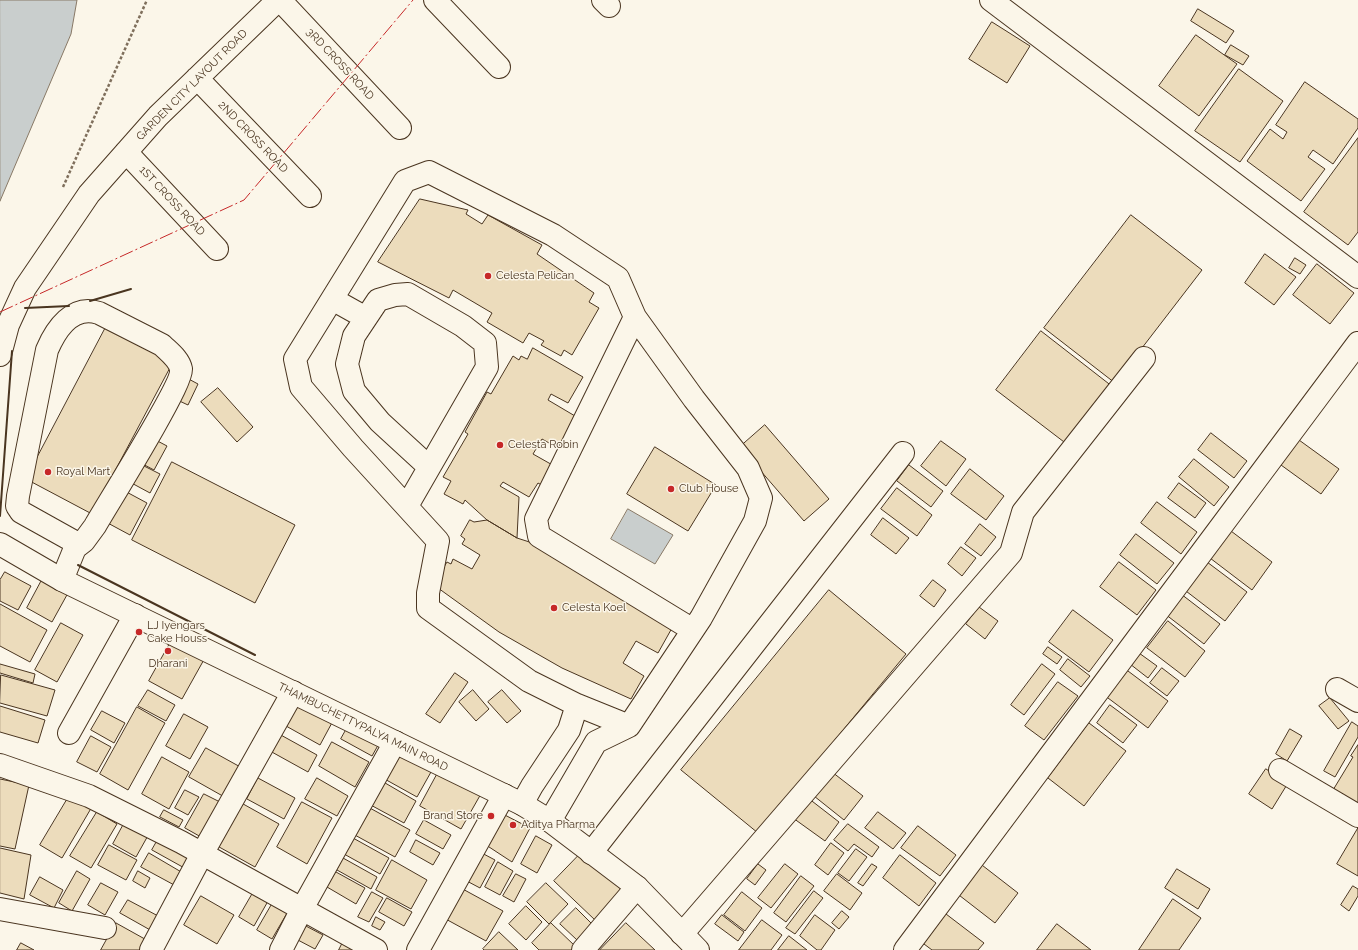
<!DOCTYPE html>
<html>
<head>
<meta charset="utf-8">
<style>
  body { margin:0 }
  canvas { display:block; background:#fbf6e9 }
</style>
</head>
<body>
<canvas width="1358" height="950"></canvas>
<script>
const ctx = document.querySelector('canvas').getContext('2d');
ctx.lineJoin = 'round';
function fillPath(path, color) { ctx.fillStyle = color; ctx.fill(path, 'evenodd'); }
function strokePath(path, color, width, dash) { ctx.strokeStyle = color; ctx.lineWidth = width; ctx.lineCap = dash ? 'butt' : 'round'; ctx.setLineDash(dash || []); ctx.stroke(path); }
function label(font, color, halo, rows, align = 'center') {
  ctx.font = font + ' Raleway,sans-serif'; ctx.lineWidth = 3; ctx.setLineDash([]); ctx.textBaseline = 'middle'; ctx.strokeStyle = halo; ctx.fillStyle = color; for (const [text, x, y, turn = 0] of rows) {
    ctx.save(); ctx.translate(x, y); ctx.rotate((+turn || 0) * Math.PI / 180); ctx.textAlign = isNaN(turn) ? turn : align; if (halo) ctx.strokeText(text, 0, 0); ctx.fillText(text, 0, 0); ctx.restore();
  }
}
const water = new Path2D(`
  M0,0H77L71,34L0,201Z
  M628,509L673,535L655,564L611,539Z`);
fillPath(water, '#c9cecd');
strokePath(water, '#887966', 1);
const building = new Path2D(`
  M1198,9L1234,31L1226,43L1191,21Z
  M992,22L1030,46L1007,83L969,59Z
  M1196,35L1237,64L1199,116L1159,86Z
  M1231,45L1249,56L1243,65L1225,55Z
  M1239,69L1283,101L1240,162L1195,131Z
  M1305,82L1358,119V128L1333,164L1313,150L1308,157L1325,169L1301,201L1247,161L1270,129L1283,139L1287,132L1276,125Z
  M1358,138V232L1348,245L1304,212Z
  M420,199L468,210L466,214L482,224L488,215L542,245L537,254L594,293L589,302L599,308L572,355L564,350L561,356L541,345L544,341L529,333L523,343L487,322L492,313L453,290L449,298L378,262Z
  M1131,215L1202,270L1115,383L1044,328Z
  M1265,254L1296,277L1274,305L1245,283Z
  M1295,258L1306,265L1300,274L1289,268Z
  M1317,264L1354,293L1330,324L1293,295Z
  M106,327L173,362L92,514L26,479Z
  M1041,331L1113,387L1068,445L996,390Z
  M533,348L583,377L568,403L551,394L548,400L575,416L568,429L576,434L565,452L542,439L533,454L556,467L545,487L538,483L529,497L503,482L500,486L519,497L517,538L487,520L465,500L463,504L444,494L451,481L443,477L468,434L465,432L487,392L491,394L513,356L519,360L521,356L527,359Z
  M183,376L198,384L188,405L173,398Z
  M218,388L253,427L237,442L201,402Z
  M765,425L829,499L804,521L740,447Z
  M1211,433L1247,461L1234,478L1198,450Z
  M150,437L167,446L154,470L137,461Z
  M1299,440L1339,469L1321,494L1281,465Z
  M941,441L966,459L946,486L921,466Z
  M655,447L716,485L688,531L627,494Z
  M1194,459L1229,487L1214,506L1179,477Z
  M136,462L160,474L150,493L126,480Z
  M172,462L295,525L255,603L132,540Z
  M909,465L943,491L931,507L897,481Z
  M970,469L1004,496L986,520L951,494Z
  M1179,483L1206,503L1195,518L1168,498Z
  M897,488L932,515L917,536L881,509Z
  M121,489L147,503L130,535L104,521Z
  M1157,502L1197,532L1181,554L1141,523Z
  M883,518L909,538L896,554L871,535Z
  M470,520L474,522L487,520L517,538L545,547L672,628L658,653L636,641L623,663L644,676L631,699L562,668L499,632L438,588L436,580L447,562L451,564L453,559L472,569L480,555L462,544L465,539L461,536Z
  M980,524L996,537L981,556L965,544Z
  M1227,528L1272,562L1252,590L1206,555Z
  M1136,534L1174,563L1157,584L1120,555Z
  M961,547L976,558L962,576L948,564Z
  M1203,559L1247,592L1225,621L1182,588Z
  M1119,562L1156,590L1137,615L1100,587Z
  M5,572L31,586L18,610L0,601V580Z
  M43,578L68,593L52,622L27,608Z
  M933,580L946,590L934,607L920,596Z
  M829,590L906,654L758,833L681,770Z
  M1181,594L1220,624L1204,644L1165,614Z
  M0,604L47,630L30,662L0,646Z
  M979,607L998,621L985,639L966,624Z
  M1073,610L1113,640L1089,672L1049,642Z
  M1168,621L1205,651L1185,677L1147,648Z
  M61,623L83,635L57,682L35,670Z
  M173,638L206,656L182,699L149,681Z
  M1048,647L1062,657L1057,664L1043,654Z
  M1139,653L1157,666L1148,678L1130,664Z
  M1068,659L1090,676L1081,687L1060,670Z
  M0,664L35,674L33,683L0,673Z
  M1042,664L1055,674L1024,715L1011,705Z
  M1124,668L1168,701L1148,728L1104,695Z
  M1162,668L1179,681L1167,696L1150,683Z
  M455,673L468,682L440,723L426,714Z
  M1,675L55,690L47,716L0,703Z
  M1058,682L1078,696L1044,740L1025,726Z
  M148,690L175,705L166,721L138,706Z
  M473,690L489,709L476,721L459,702Z
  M502,690L521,711L507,723L488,702Z
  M1330,698L1349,721L1338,729L1319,706Z
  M300,700L334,719L320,745L286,726Z
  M1110,705L1137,725L1123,743L1097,723Z
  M0,706L45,720L38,743L0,732Z
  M137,707L165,723L128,790L100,774Z
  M102,711L125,723L114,743L91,730Z
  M184,714L208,727L190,759L166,746Z
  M1352,722L1358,726V737L1335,777L1324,771Z
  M350,723L381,740L372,756L341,739Z
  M1089,723L1126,751L1084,806L1048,778Z
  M1290,729L1302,736L1287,761L1276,754Z
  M279,734L317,755L308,772L270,751Z
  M91,736L111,747L97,772L77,762Z
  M332,742L369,762L355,787L319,766Z
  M1358,745V811L1330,795L1353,757L1351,756Z
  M206,748L244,769L228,799L189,777Z
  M394,752L431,772L417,797L381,777Z
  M162,757L189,772L169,809L142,794Z
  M440,769L482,792L461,829L420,806Z
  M1266,769L1288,783L1272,809L1249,794Z
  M832,772L863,796L844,820L814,796Z
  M258,778L295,798L284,819L247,799Z
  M317,778L348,796L337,816L305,799Z
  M0,779L29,785L15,849L0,846Z
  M380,780L416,801L404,823L367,803Z
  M185,790L199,797L188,815L175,808Z
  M71,793L93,805L62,858L40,845Z
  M204,794L220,802L201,837L185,828Z
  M808,798L839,822L825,841L793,818Z
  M236,800L279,824L255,867L212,843Z
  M302,802L332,818L307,864L277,847Z
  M368,807L410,830L395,857L353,834Z
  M164,810L183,820L179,827L160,817Z
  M97,812L117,824L91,868L70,856Z
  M499,812L530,828L512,862L483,843Z
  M878,812L906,833L893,849L865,828Z
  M126,820L150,832L136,857L113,844Z
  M424,820L451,835L443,849L416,834Z
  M848,824L879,847L872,857L854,844L848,851L834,840Z
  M918,826L956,855L940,876L901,848Z
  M1358,828V876L1337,864Z
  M160,836L196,856L188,870L152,850Z
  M536,836L552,845L537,873L521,864Z
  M353,838L389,858L380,874L344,854Z
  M416,840L440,853L433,865L410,852Z
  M831,843L844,853L828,875L815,865Z
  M109,845L137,860L126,880L98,865Z
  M0,848L31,855L24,899L0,893Z
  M856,849L867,857L849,881L838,873Z
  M478,851L495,860L480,888L463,879Z
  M582,852L623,891L595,920L554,881Z
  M149,853L183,873L176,886L141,867Z
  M900,855L936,883L919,906L883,878Z
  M343,858L377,877L371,889L337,870Z
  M392,860L427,880L411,909L376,890Z
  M498,862L513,871L500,895L485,887Z
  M978,862L1018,893L995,923L955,892Z
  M758,864L766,870L755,885L747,879Z
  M785,864L798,874L771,908L758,898Z
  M872,864L877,867L863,886L858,883Z
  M1177,869L1210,889L1198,909L1165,888Z
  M77,871L90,879L72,911L59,903Z
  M138,871L150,878L145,888L133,881Z
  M336,872L365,888L356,904L327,887Z
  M516,874L526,879L514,902L503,896Z
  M837,874L862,893L850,910L824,891Z
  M801,876L814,886L786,922L774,913Z
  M40,877L63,890L54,908L30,895Z
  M101,883L118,892L105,915L88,905Z
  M546,883L568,904L549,924L527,902Z
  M257,886L272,894L254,926L239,917Z
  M1353,886L1358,889V896L1349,911L1341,905Z
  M459,887L503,911L486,941L442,917Z
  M814,891L823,898L795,934L786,928Z
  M372,892L383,898L369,922L358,917Z
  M742,892L762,908L745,931L724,915Z
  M201,896L234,915L217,944L184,925Z
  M387,898L412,912L404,926L379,912Z
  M275,899L290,908L272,939L257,930Z
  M1173,899L1201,918L1179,950H1139Z
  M128,900L160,917L152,931L120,913Z
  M526,906L542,922L526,940L509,924Z
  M576,908L592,924L577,940L560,924Z
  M842,911L849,917L839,929L832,923Z
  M946,914L984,943L978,950H932L924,944Z
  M722,915L744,932L738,941L715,924Z
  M815,915L835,930L821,950H817L800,936Z
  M376,917L385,922L380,930L372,926Z
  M762,920L782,935L771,950H739Z
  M116,923L152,943L148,950H101Z
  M551,923L575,946L572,950H539L532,943Z
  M626,923L655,950H600Z
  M1057,924L1091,950H1037Z
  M304,925L323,935L315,949L296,939Z
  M499,932L518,950H484L483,949Z
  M789,936L807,950H778Z
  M345,938L367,950H339Z
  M21,943L34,950H17Z`);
fillPath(building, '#ecdcbc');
strokePath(building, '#4a3520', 1);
const minor = new Path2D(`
  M280,0L400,128
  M435,0L499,67
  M603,0L609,6
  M991,0L1358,277
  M197,78L310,196
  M126,152L217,249
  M332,299L366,318
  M635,317L536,519L539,536L693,630
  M0,355L8,325L25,288L89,194L158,116L278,0
  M407,506L487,367L485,343L463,326L408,294L395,295L378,300L354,336L347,364L354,391L380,422L429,467
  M62,580L75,548V544L73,541L21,512L17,506L18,496L47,350C56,329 73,304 99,313L162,345C169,352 179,359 181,369C183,384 107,505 95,526L84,541L75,548
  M1337,689L1358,701
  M577,705L629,726
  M69,733L135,615
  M0,765L89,796L181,842L376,950
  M1280,770L1358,816
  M522,804L532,786L569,730L577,705L529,681L428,608V593L438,541L353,448L301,387L295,359L405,181L429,172L553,235L618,278L635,317L694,399L748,468L761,498L755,521L701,618L629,726L596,742L550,821
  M591,853L903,453
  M0,909L105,928
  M682,934L1011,553L1023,512L1144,358
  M151,950L202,854L293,692
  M281,950L302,909L395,742
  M418,950L504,795
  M583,950L637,887
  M905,950L1358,343`);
const major = new Path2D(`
  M0,544L62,580L522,804L550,821L637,887L698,950`);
strokePath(minor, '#4a3520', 24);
strokePath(major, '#4a3520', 24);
strokePath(new Path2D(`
  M63,187L147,0`), '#7f6f5c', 2.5, [3, 2]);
strokePath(minor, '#fbf6e9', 22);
strokePath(major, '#fbf6e9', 22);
strokePath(new Path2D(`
  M90,301L131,289
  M25,308L69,306
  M0,516L12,351
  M78,565L255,655`), '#4a3520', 2);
strokePath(new Path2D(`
  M0,312L244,200L413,0`), '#c62828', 1, [14, 3, 2, 3]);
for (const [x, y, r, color] of [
  [488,276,4,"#c62828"],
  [500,445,4,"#c62828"],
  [48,472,4,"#c62828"],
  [671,489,4,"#c62828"],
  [554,608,4,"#c62828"],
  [139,632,4,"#c62828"],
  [168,651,4,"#c62828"],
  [491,816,4,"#c62828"],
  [513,825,4,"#c62828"]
]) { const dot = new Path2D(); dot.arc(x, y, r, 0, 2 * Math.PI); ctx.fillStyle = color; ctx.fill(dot); strokePath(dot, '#fbf6e9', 1.5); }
label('11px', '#4a3520', '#fbf6e9', [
  ["3RD CROSS ROAD",340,64,47],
  ["GARDEN CITY LAYOUT ROAD",192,85,-45],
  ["2ND CROSS ROAD",253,137,46],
  ["1ST CROSS ROAD",172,201,47],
  ["THAMBUCHETTYPALYA MAIN ROAD",363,727,26]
]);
label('11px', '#4a3520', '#fbf6e9', [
  ["Celesta Pelican",496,276],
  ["Celesta Robin",508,445],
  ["Royal Mart",56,472],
  ["Club House",679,489],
  ["Celesta Koel",562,608],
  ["LJ Iyengars",147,626],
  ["Cake Houss",147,639],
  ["Dharani",168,664,"center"],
  ["Brand Store",483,816,"right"],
  ["Aditya Pharma",521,825]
], 'left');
</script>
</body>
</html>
